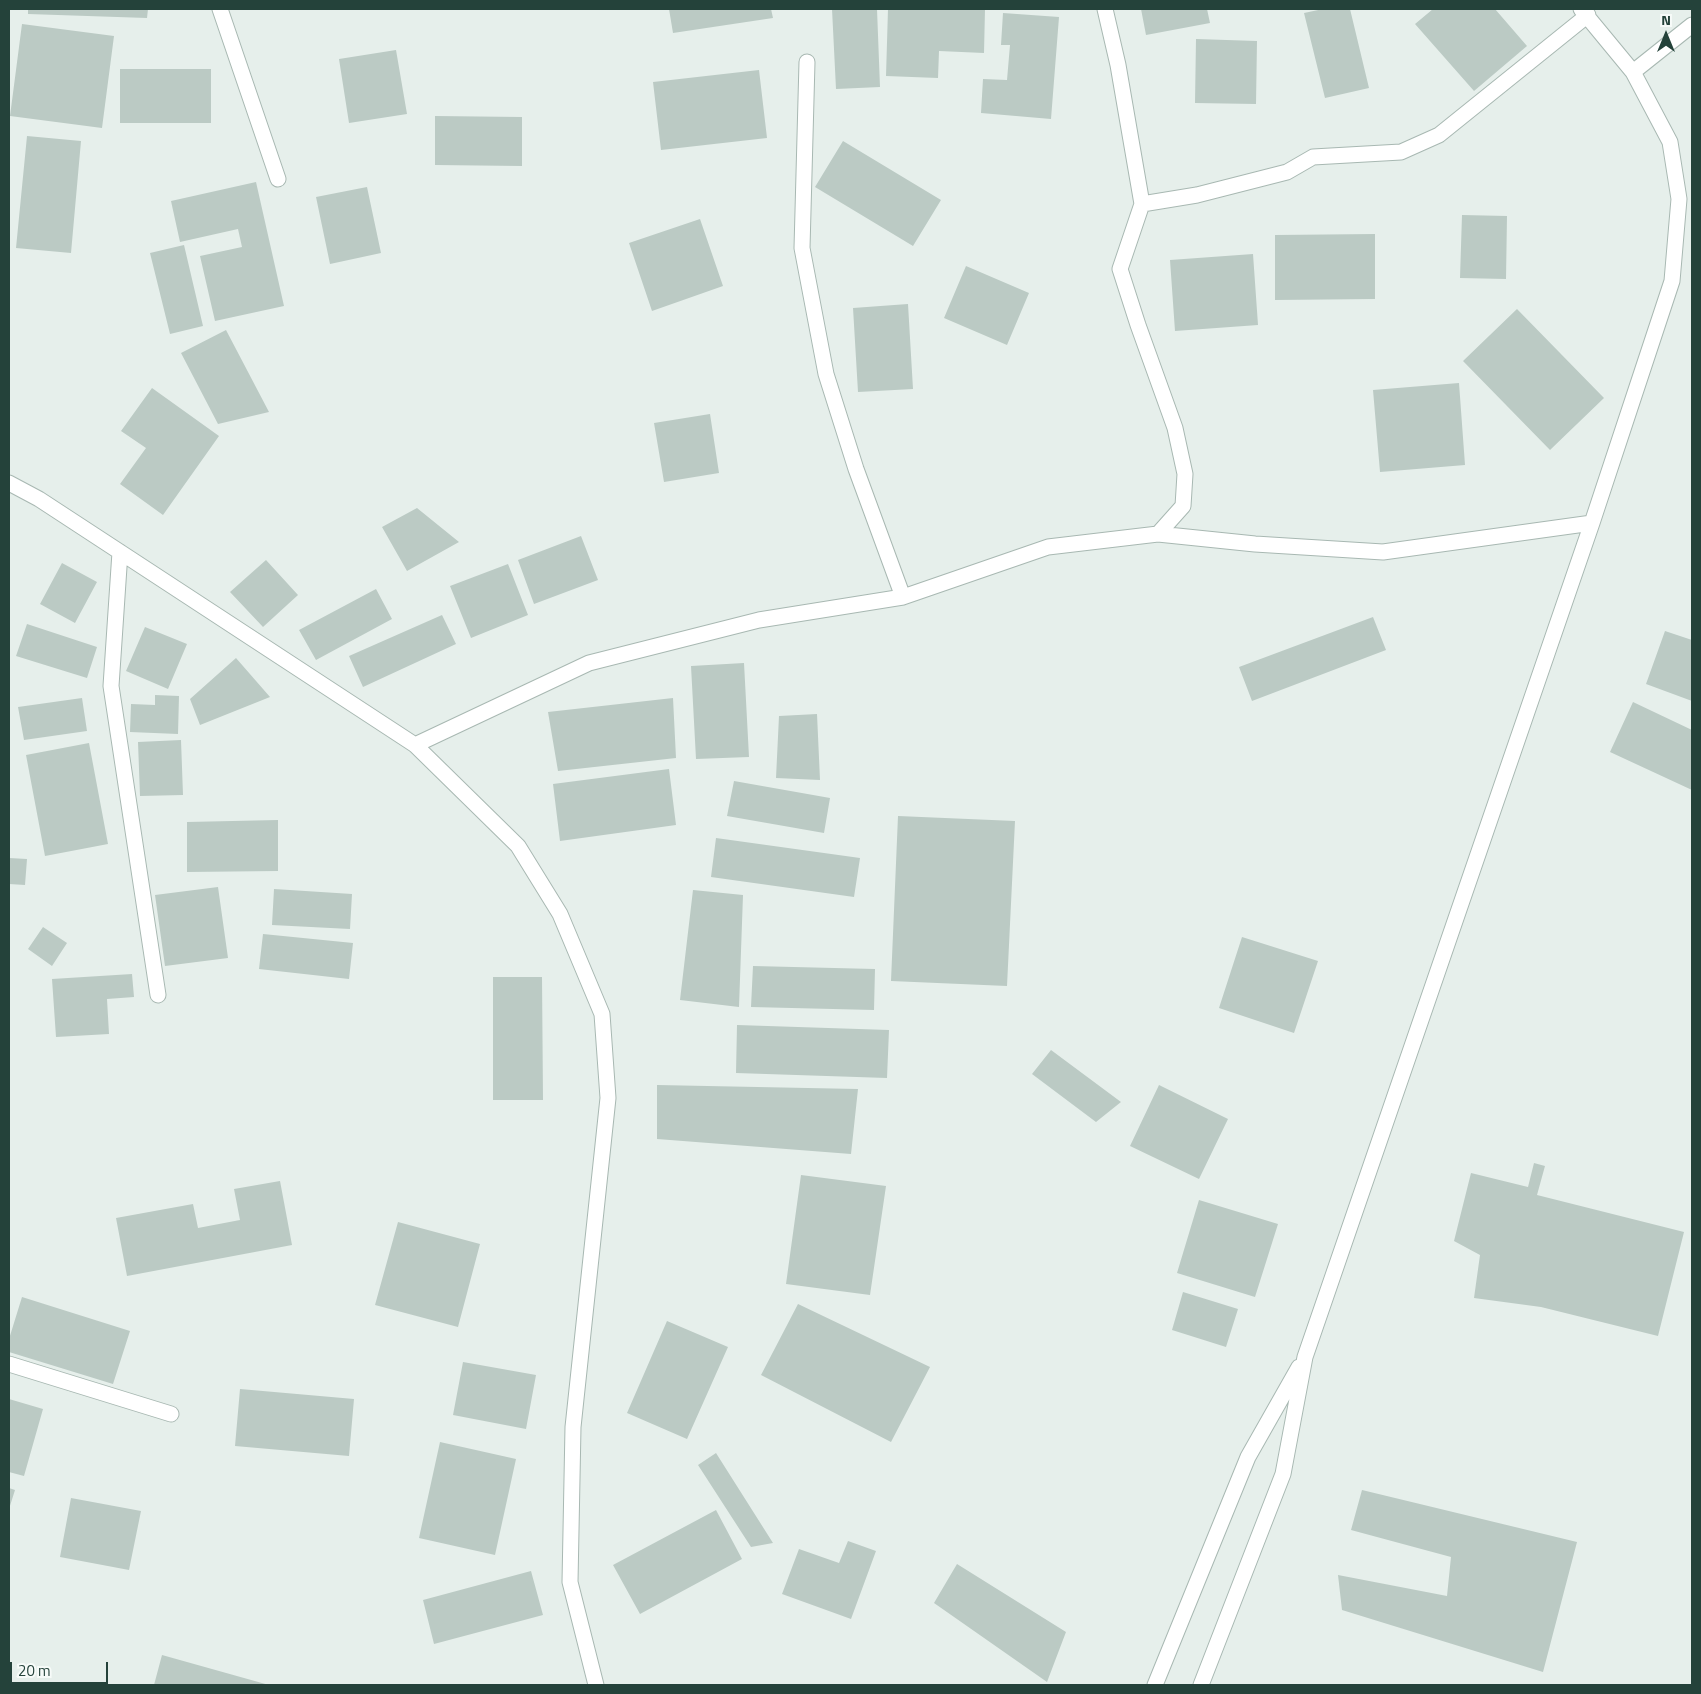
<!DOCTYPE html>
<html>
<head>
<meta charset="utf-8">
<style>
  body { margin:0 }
  #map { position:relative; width:1701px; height:1694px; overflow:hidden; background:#e6efeb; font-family:"Titillium Web",sans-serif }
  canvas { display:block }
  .frame { position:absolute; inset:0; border:10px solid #24423a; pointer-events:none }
  .north { position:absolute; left:1641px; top:10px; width:50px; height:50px; -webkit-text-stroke:4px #f7fbf9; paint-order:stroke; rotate:0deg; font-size:14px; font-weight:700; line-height:20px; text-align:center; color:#24423a }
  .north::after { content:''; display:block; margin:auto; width:18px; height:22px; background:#24423a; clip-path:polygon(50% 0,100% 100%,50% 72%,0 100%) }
  .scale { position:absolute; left:10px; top:1662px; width:98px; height:22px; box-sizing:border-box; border:2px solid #24423a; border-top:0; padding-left:6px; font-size:15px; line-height:18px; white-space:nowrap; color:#24423a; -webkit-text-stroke:4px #f7fbf9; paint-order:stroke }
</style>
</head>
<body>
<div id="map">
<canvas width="1701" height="1694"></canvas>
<div class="frame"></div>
<div class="north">N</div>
<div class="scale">20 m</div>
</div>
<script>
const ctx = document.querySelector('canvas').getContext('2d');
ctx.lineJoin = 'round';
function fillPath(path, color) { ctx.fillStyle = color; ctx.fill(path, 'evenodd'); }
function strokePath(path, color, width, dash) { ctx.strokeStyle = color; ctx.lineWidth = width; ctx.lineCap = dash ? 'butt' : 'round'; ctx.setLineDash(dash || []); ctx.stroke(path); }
fillPath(new Path2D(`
  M28,9H148L147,18L28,14Z
  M669,9H771L773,18L673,33Z
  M832,9H877L880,87L836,89Z
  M888,9H985L984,53L939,51L938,78L886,76Z
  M1141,9H1207L1210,23L1146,35Z
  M1323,9H1350L1369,88L1325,98L1304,13Z
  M1433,9H1495L1527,46L1474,91L1415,24Z
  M1003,13L1059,17L1051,119L981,113L983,79L1007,80L1010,45H1001Z
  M22,24L114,36L102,128L10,116Z
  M1196,39L1257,41L1256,104L1195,103Z
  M396,50L407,114L349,123L339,59Z
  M120,69H211V123H120Z
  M759,70L767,138L661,150L653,82Z
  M435,116L522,117V166L435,165Z
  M27,136L81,141L71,253L16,248Z
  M843,141L941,200L913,246L815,187Z
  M256,182L284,306L215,321L200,256L242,247L238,229L180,242L171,201Z
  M367,187L381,253L330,264L316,197Z
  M1462,215L1507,216L1506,279L1460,278Z
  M700,219L723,286L652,311L629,243Z
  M1375,234V299L1275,300V235Z
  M184,245L203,326L170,334L150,253Z
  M1253,254L1258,325L1175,331L1170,260Z
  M966,266L1029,293L1007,345L944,318Z
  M908,304L913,389L858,392L853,308Z
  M1517,309L1604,398L1550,450L1463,361Z
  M226,330L269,412L218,424L181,353Z
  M1459,383L1465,465L1380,472L1373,390Z
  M152,388L219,436L163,515L120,484L146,448L121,431Z
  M710,414L719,473L664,482L654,423Z
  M417,508L459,542L407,571L382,527Z
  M581,536L598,580L534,604L518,560Z
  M266,560L298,595L263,627L230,592Z
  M62,563L97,582L75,623L40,604Z
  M508,564L528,615L471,638L450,586Z
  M376,589L392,619L316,660L299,630Z
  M442,615L456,644L363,687L349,656Z
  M1373,617L1386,650L1252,701L1239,667Z
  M27,624L97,647L87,678L16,656Z
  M145,627L187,644L168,689L126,671Z
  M1665,631L1692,640V701L1646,684Z
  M236,658L270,697L200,725L190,699Z
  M744,663L749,757L696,759L691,666Z
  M155,695L179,696L178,734L130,732L131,704L155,705Z
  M82,698L87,731L24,740L18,707Z
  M673,698L676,758L558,771L548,712Z
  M1633,702L1692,730V790L1610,752Z
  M817,714L820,780L776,778L779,716Z
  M181,740L183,795L140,796L138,742Z
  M89,743L108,844L45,856L26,755Z
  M669,769L676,825L560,841L553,784Z
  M734,781L830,798L824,833L727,816Z
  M898,816L1015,821L1007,986L891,981Z
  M278,820V871L187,872V822Z
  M716,838L860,858L854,897L711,877Z
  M9,858L27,859L25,885L9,884Z
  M218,887L228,958L165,966L155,895Z
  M274,889L352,894L350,929L272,925Z
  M693,890L743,895L739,1007L680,1000Z
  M43,927L67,943L52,966L28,949Z
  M263,934L353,943L349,979L259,969Z
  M1242,937L1318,961L1294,1033L1219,1008Z
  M753,966L875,969L874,1010L751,1007Z
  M132,974L134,997L107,999L109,1034L56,1037L52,979Z
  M493,977H542L543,1100H493Z
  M737,1025L889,1030L887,1078L736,1073Z
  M1051,1050L1121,1102L1096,1122L1032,1074Z
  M657,1085L858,1089L851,1154L657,1139Z
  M1159,1085L1228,1119L1199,1179L1130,1146Z
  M1534,1163L1545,1166L1537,1195L1684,1232L1658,1336L1541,1307L1474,1298L1480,1255L1454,1241L1471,1173L1528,1187Z
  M801,1175L886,1186L870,1295L786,1284Z
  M280,1181L292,1245L127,1276L116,1218L193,1204L198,1228L240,1220L234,1189Z
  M1199,1200L1278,1224L1255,1297L1177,1273Z
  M398,1222L480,1244L458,1327L375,1305Z
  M1183,1292L1238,1309L1226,1347L1172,1330Z
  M22,1297L130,1331L113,1384L9,1352V1339Z
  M798,1304L930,1367L891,1442L761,1375Z
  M667,1321L728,1347L687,1439L627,1413Z
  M463,1362L536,1375L526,1429L453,1415Z
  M240,1389L354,1399L349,1456L235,1446Z
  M9,1399L43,1409L24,1476L9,1472Z
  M440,1442L516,1459L495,1555L419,1538Z
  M716,1453L773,1543L751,1547L698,1465Z
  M9,1488L15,1490L9,1509Z
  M1362,1490L1577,1542L1543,1672L1342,1610L1338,1575L1447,1596L1451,1557L1351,1530Z
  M71,1498L141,1511L129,1570L60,1557Z
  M716,1510L742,1559L640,1614L613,1565Z
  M848,1541L876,1551L851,1619L782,1594L799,1549L839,1563Z
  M957,1564L1066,1632L1047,1682L934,1603Z
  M531,1571L543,1615L434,1644L423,1600Z
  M162,1655L269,1685H154Z`), '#bbcac4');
const minor = new Path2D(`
  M220,9L278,179
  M1105,9L1118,65L1142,204
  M807,62L802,248L826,374L856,469L903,597
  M1633,72L1692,25
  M9,483L39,499L415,745L518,846L560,914L602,1014L608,1098L573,1427L570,1582L596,1685
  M1158,534L1183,506L1185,474L1175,428L1138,325L1120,269L1142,204L1197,195L1287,172L1313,157L1401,152L1439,135L1588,15
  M120,552L111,686L158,995
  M415,745L589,663L759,620L903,597L1048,547L1158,534L1255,544L1383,552L1592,523
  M9,1364L171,1414
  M1155,1685L1248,1457L1299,1367
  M1201,1685L1283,1474L1305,1357L1592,523L1672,281L1679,199L1670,142L1633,72L1581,9`);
strokePath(minor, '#a8b8b2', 17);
strokePath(minor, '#fff', 15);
</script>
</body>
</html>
